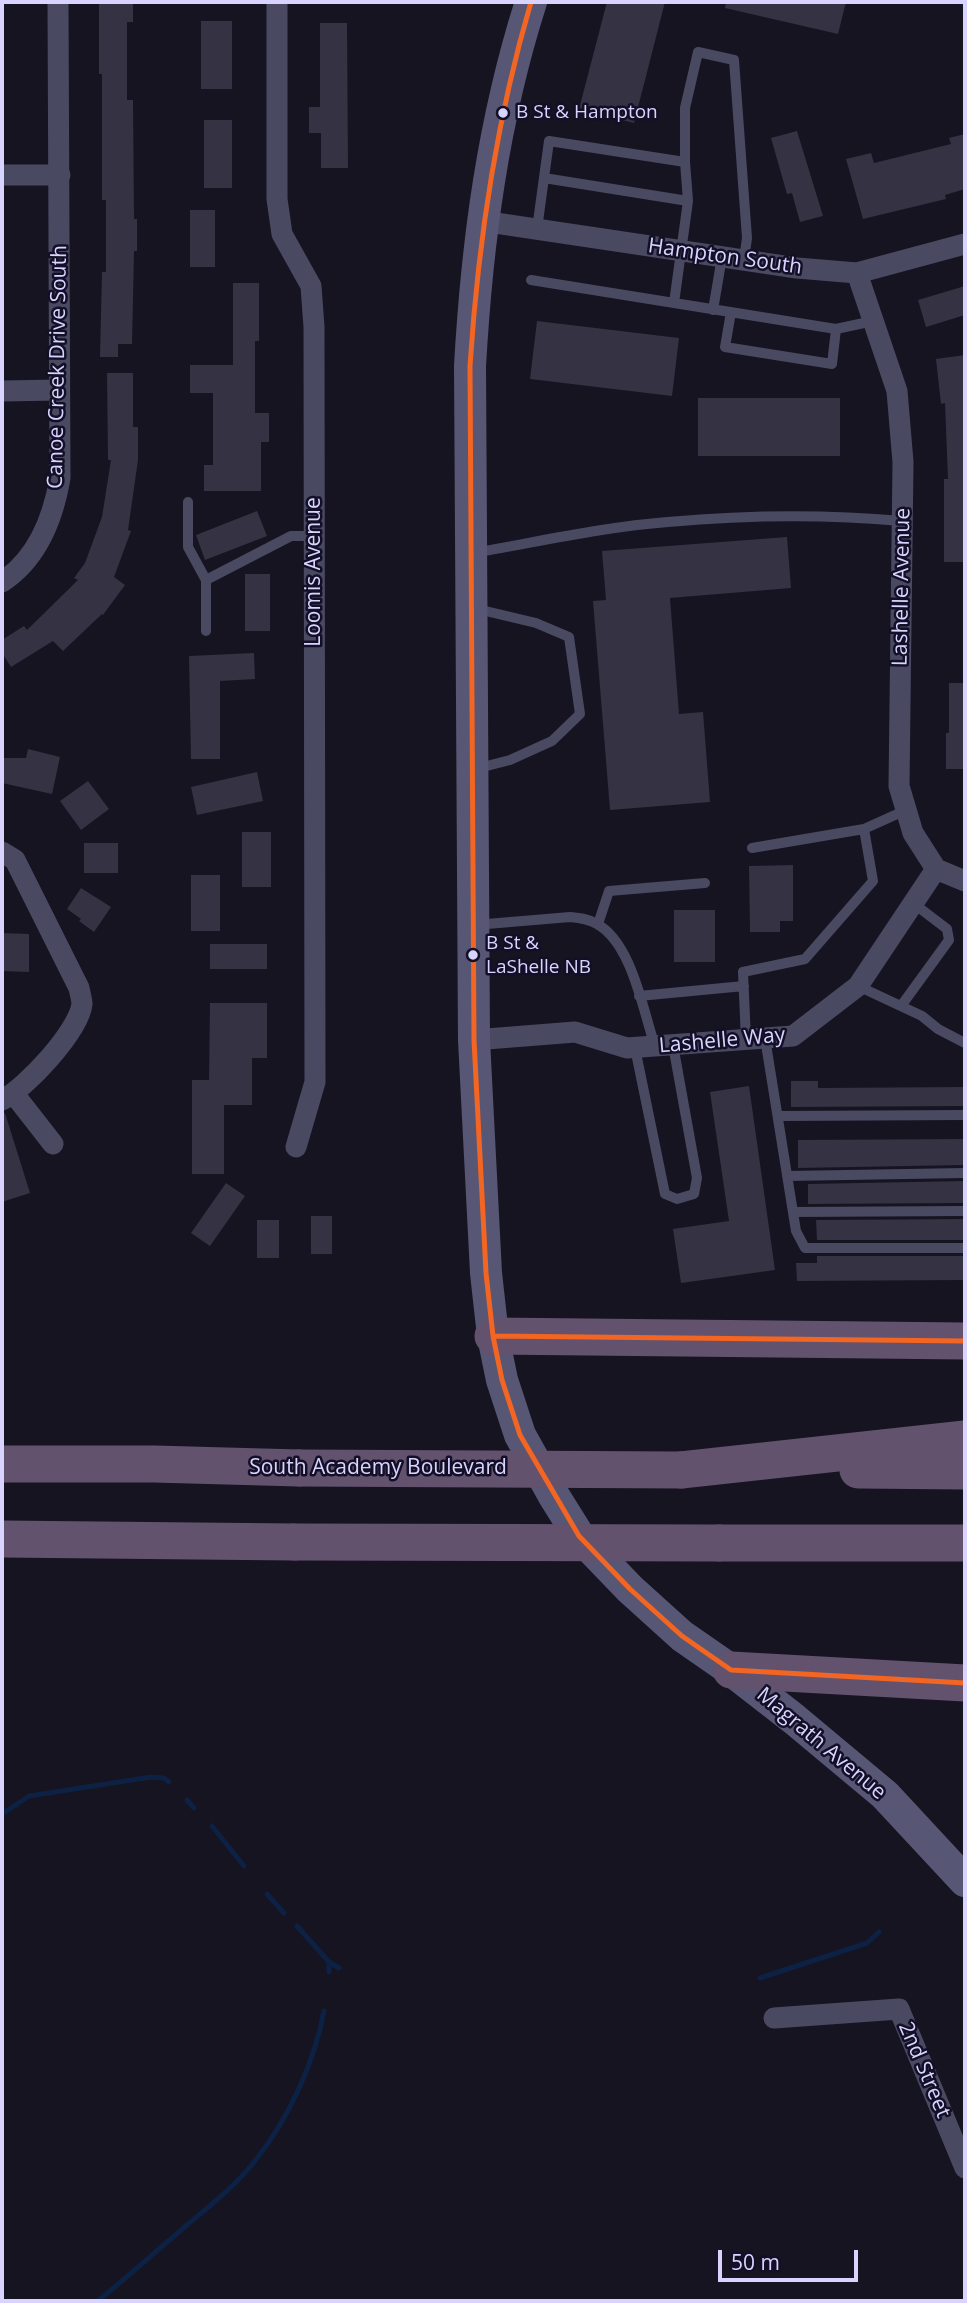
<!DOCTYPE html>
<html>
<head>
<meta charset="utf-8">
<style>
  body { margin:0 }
  #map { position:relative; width:967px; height:2303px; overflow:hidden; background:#161421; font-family:"Open Sans",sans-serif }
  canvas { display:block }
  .frame { position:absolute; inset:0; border:4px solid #d9d4ff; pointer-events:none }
  .scale { position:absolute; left:718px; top:2250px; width:140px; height:32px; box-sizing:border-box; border:4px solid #d9d4ff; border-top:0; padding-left:9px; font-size:21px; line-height:24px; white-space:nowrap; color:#d9d4ff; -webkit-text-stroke:5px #130f26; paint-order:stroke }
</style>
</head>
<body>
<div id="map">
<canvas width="967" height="2303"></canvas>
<div class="frame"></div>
<div class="scale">50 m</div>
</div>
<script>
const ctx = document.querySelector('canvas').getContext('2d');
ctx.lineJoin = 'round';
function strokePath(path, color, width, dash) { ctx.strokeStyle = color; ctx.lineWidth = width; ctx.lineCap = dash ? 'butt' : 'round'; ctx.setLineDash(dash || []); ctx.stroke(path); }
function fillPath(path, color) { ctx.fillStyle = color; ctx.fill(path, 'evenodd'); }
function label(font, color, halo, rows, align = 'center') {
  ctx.font = font + ' "Open Sans",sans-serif'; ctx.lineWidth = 5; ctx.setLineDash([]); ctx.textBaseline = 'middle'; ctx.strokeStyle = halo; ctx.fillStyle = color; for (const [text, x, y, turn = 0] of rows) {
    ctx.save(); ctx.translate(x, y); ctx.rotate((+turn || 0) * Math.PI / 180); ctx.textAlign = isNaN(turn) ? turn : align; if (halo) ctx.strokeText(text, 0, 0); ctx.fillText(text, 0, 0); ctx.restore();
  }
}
strokePath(new Path2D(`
  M963,2L965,5
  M187,1800L194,1808
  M2,1814L29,1796L151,1777L164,1778L169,1782
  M212,1826L244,1866
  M267,1894L284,1913
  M297,1926L329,1962L339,1968
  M329,1962V1972
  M760,1978L867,1943L879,1932
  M98,2301C128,2276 158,2250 188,2224C211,2205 236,2185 254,2162C288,2120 314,2064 324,2011`), '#0d2144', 5);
fillPath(new Path2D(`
  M99,2H133V22H127V100H133L134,219H137V251H134L132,344H118V357H100L102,272H106V200H102V74H99Z
  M607,2H665L634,123L579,109Z
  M726,2H846L838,34L725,8Z
  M201,21H232V89H201Z
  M320,23H347L348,168H321V133H309V107H320Z
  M204,120H232V188H204Z
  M797,131L823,216L800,222L792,193L787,194L771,138Z
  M965,134V189L945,195L946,199L863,219L846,159L871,153L874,163L951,144L949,138Z
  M190,210H215V267H190Z
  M233,283H259V341H255V413H269V442H261V491H204V465H213V393H190V365H233Z
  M965,286V315L926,327L918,300Z
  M537,321L679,338L672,396L530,379Z
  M965,355V562H944V479H948L945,403L941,404L936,359Z
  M107,373H133V427H138V460L128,530L131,531L114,577L125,585L103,615L102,614L63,651L53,641L11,667L2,653V640L24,626L27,630L78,580L74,578L85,563L102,517L111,460H108Z
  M698,398H840V456H698Z
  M257,511L267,536L205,560L196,535Z
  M787,537L791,588L670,598L679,714L703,712L710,802L610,810L593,601L606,600L602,551Z
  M245,574H270V631H245Z
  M254,653L255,679L220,681V759H191L189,656Z
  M949,683H965V769H946V733H949Z
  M28,749L60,757L52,794L2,783V758H26Z
  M257,772L263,801L197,815L191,787Z
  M88,781L109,809L81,830L60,801Z
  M242,832H271V887H242Z
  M84,843H118V873H84Z
  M793,865V921H780V932H750L749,866Z
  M191,875H220V931H191Z
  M81,888L111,907L94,932L79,921L81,919L67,909Z
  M674,910H715V962H674Z
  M2,933L29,934V972L2,971Z
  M210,944H267V969H210Z
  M210,1003H267V1058H252V1105H224V1174H192V1080H209Z
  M791,1081H818V1088L965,1087V1106L791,1107Z
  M749,1086L775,1270L681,1283L673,1229L729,1221L710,1092Z
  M5,1113L30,1193L2,1202V1114Z
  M965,1139V1165L798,1168V1140Z
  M965,1181V1203L808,1204V1184Z
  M226,1183L245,1196L210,1246L191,1233Z
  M311,1216H332V1254H311Z
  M965,1219V1240H817L816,1220Z
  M257,1220H279V1258H257Z
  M817,1256H965V1280L797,1281L796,1263H817Z`), '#343243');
strokePath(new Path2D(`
  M685,162L688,201
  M544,178L688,201L674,303
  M537,229L549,141L685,162V108L698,52L734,60L747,238L744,260
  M531,280L836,329L873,321
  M713,310L722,257
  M731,312L725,347L832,364L836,329
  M188,502V547L206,580L291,536H314
  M473,553C538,542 603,527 668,522C745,515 825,514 902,521
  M206,580V631
  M473,608L536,623L569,637L580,714L552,741L510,760L475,769
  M864,829L906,810
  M598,924L609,891L705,883
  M475,925L570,917C580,918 589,919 597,924C632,943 643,1011 655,1046
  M858,986L922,1016L938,1029L965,1043
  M639,996L744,986
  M901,1006L949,940L947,929L913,903
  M765,1038L796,1231L805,1248H965
  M746,1040L743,972L805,959L873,881L864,829L752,848
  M635,1048L665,1194L677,1199L694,1194L697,1178L673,1045
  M778,1116L965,1115
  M787,1176L965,1173
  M793,1212L965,1211`), '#4a4962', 10);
strokePath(new Path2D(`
  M277,2V199L282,234L311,286L314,327L315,1082L296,1147
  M2,175H60
  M482,221L797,268L857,273L965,244
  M857,273L897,391L903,462L899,786L913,833L936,869L965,881
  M2,391L59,390
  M2,582C37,559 53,519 60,478L58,2
  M2,852L15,860L79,988C80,993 82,1000 82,1004C79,1031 25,1089 2,1100
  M474,1040L575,1032L627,1048L793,1036L858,986L936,869
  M14,1094L53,1144
  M774,2018L899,2009L965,2168`), '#4a4962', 21);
strokePath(new Path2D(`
  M531,2C493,121 477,242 470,366L474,1040L486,1273L493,1336L502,1380L520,1435L554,1496L579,1536L630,1589L682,1636L731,1670L794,1719L885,1795L965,1881`), '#575674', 32);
strokePath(new Path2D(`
  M493,1336L965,1341
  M2,1464H154L299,1468
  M681,1470L965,1439
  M858,1470L965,1471
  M2,1539L294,1542
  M719,1543H965
  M731,1670L965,1683`), '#62526e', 37);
strokePath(new Path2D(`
  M299,1468L681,1470
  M294,1542L719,1543`), '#62526e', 37);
strokePath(new Path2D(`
  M531,2C496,121 478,242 470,366L474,1040L486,1273L493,1336L502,1380L520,1435L579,1536L630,1589L682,1636L731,1670L965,1683
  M493,1336L965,1341`), '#f26522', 5);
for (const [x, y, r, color] of [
  [503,113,6,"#d9d4ff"],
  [473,955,6,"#d9d4ff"]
]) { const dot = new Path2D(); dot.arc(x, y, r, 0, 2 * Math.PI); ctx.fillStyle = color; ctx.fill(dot); strokePath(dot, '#130f26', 2.5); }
label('19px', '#d9d4ff', '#130f26', [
  ["B St & Hampton",516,113],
  ["B St &",486,944],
  ["LaShelle NB",486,968]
], 'left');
label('21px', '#d9d4ff', '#130f26', [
  ["Hampton South",725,257,8],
  ["Canoe Creek Drive South",58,367,-89],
  ["Loomis Avenue",314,572,-90],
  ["Lashelle Avenue",902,587,-89],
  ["Lashelle Way",722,1041,-5],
  ["South Academy Boulevard",378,1468],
  ["Magrath Avenue",821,1744,40],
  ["2nd Street",924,2070,67]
]);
</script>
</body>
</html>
